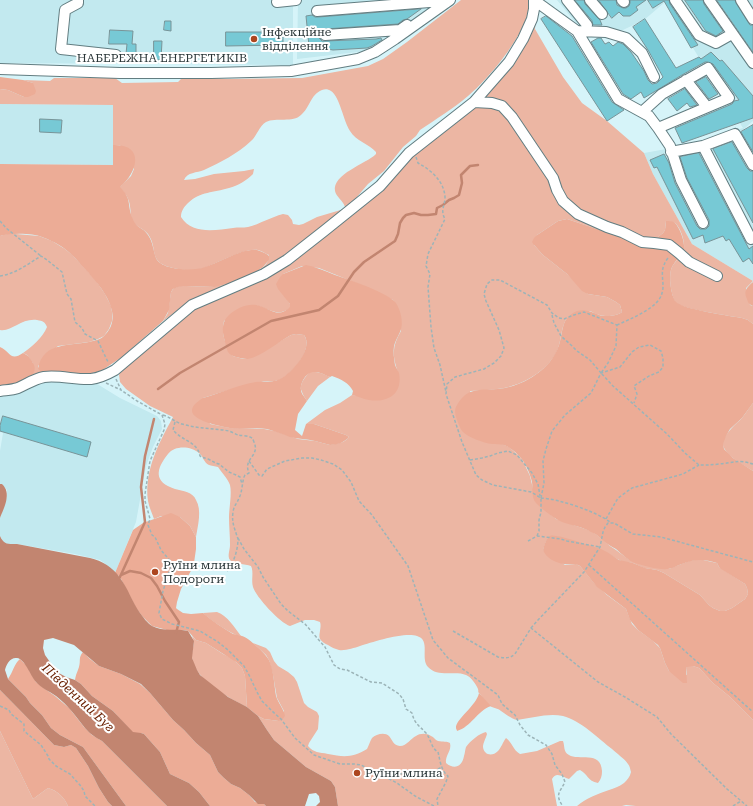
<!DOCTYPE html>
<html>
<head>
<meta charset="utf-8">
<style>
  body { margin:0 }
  canvas { display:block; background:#d6f4f9 }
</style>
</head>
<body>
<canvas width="753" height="806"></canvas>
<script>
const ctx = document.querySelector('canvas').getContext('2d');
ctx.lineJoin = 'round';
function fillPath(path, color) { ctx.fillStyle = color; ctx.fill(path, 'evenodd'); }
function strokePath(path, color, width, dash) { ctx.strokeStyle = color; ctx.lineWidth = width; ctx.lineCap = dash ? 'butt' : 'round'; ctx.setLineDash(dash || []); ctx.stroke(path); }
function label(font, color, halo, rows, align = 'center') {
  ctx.font = font + ' "Roboto Serif",serif'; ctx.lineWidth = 4; ctx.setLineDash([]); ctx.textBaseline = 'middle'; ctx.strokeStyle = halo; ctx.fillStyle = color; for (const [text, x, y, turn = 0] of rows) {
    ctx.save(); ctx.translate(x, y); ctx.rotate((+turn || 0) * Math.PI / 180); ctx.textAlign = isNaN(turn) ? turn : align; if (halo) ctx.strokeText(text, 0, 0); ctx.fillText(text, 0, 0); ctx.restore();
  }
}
fillPath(new Path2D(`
  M0,0H293V65L0,63Z
  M298,0H443L375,50L297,59Z
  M557,0H662L664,3L644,20L623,30L606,31L589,30L575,22Z
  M663,0H753V121L744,129L753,145V281L692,244L653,174L644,153L683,146L743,128Z
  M0,104L113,105V165L0,164Z
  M45,380L94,382L120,398L157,416L161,421L162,429L153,447L146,466L136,522L115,573L111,568L100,560L75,554L17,544H8L4,543L0,536V518L7,497V490L2,484H0V451L3,433L0,432V394Z`), '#c2e9ef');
fillPath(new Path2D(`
  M461,0H529C533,27 488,80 468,96C453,109 436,119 420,130L416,136L403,147L384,171L368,184L356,198L345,207C343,200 336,197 335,191C332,174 366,164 376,154V152C369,144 356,141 350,131C343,120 340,97 331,91C328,89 325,89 322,90C310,95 310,108 301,115C293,123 276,117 266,122C259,126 257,136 251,141C237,154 221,162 204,170C197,173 187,172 184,180L195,179L214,174L244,171L254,169L253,174C247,180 238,186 229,188C213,193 201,191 188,203C184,207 181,211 181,217C192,235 216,230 233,228C238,227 243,228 248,227C260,224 271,217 283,214L288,215L292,220L293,224L299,225L303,224L317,217L344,209L273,264L260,272L248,276C256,272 270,266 269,255C266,254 262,251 258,250C244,247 215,265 200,269C192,271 181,270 173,268C147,262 159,250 148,234C143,228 136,227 132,220C130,213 131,205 128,199C127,195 122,190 119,187L121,186L131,176L134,169L120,145H113V105L0,104V89L8,90L24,97L33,83L23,80L50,81L54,78H115L122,83L178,82L183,77L226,79L302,78L368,66L383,59L407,42Z
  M536,18L535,29L563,77L582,103L607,121L644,153L653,174L692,244L753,281L746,288L750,305L753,306V324L748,320L742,318C731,316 682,309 676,303C671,296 668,275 672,267C675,261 682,256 684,249C685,242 681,228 675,223C673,222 669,222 666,221L665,230L663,233L658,237L654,239L628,237L603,231L567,219L558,221L537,235L534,245L543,255L567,274L588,294L607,297L616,302L620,305L622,312C617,316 606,317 600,315C596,315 593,312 590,311L567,318C560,328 562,342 556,353C546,371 524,384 504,388C493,390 481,390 470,391L492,444H502L509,447L518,455L523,461L530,476L536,502L556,519L591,531L597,535L610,546L616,550L628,559L645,565L669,569L689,561L695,560H703L717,563L719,567L745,584L747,588L748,594L745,599L732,608L725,611H720L713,608L709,605L700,595L664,573L657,570L644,568L633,563L623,562L610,555L556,536C546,535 546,542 543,550L565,565L576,564L580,566L594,583L607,595L626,609L632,624L638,630L653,641L660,648L665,663L669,671L687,675L686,668L687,666H693L699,668L702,671L713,683L729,696L753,720V806H636L626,805L622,806H577C586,798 598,794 609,790C614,788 619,787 624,783C627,780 630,777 631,772C630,769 630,766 628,764C624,758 617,754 612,749C599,739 580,720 563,716C548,713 532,718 517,720C510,718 506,714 501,711C498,708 493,708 490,706C487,703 483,698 480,694C477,691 479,693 478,689C476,684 471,677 466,675C456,670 438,678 428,667C420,658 431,640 417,636C404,632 373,642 360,646C354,648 345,651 339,650C335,649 331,647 328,645C325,644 322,642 320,639C318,635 322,627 320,622L314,620H305L290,626C280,623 256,597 253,587C251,580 254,572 251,566C245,563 234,566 230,560C227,556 230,550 230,545C230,536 229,526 229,517C229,508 232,494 230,485C228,479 222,473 218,467C215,466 211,466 209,465C204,463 203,456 199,453C191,446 175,445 168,454C156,469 153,482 175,489C183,491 193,492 196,500C202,510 198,525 196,537L190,526L180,517L161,516L154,519C152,513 149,507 148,501C144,470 159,443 173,417L150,406L126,389L120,382L119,375L121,369L186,314L198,306L294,261L305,253L330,231L391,175L479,98ZM302,266L319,268L371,289L393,300L401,331C392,346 392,356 398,372L358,396L352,395L340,403L325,410L306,424H314L346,435L349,437L346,440L343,442L335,444L330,445L315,441L298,439L275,431L264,429L230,428L210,424L203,398C222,392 241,386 261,382C267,380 273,382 279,380C292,374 314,349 304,335L296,334L291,335L265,350L249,358L243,359L233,356C225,345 221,334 224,321L254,305C268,307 277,319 291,307L290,304L287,299L283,274Z
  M7,234H16L39,236L52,241L65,249L72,255L94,278L105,294L111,306L112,312V321L109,329L104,336L98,339L89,342L58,346L38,366L39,370L48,373L28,379L33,363L27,355L23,353C32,347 43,337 47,327C45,322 43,321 37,320C21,318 12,332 0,330V236Z
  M230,284L193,299L163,321L168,313L171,292L174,288L180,286H186L212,287Z
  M310,372C317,371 323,374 330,377L318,386L307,401C305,398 303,395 302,392C298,385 305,377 310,372Z
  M753,403V471C744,465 729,458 724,448C719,438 735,425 742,418C746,413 749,408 753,403Z
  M217,612C228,616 234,627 241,636C233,636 209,619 203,613Z
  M192,636L196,640L206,643L223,654L233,659L242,668L245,676L247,707C229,698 195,680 192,658C191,650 196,645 192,636Z
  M253,643L266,648L270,652L274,661L278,666L288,672L294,677L297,682L304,703L308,707L317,712L319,716L318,729L309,743L308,746C314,753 319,752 328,754C343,757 353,758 367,749C369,745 370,741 372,738C376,734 385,732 389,736C393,741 393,745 400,746C407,746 411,738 416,736C420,733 427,733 431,736C434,737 435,740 438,741C443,742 447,741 450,743C452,751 445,755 446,763C454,770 462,767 464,756C465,753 465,750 466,747C470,741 480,733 486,732L487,734C486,738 483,743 483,747C484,755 492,757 498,751C501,748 503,742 506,738C512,742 513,750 520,754L537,751L560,741H563C565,746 563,752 569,755C578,761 601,750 602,771C602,776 601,779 598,783C587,781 588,774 580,770L577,771L569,779C563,777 556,771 552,779L557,806H338L335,787L331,781L306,767L274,740L267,730L258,716L264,719L279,721L284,711L277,698L273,675L269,660L266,655Z
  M0,731L33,799L48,788C58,791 64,797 68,806H0Z`), '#ecb6a3');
fillPath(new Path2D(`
  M0,77L23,80L33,83L36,91L35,94L28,97H24L8,90L0,89Z
  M113,145C145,144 138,172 120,187C132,199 127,204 132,217C135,228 143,227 148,235C153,242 153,250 156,258C161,270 191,271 202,268C218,264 241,248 257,250C261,251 265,253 268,255L269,256V260L263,267L253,274L235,282L215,287L183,286L178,287L173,289L171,292L169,310L163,321L122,357L101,371L83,375L41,372L38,369C43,340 72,347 93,341C97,340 101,339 104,336C127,315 99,284 84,268C76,259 69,251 59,245C54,242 48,239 42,237C32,233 11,233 0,236V164L113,165Z
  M567,219L603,231L628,237L654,239L658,237L663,233L665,230L666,221C669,221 673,221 675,223C680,228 685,242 684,249C682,255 675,261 672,267C668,275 671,296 676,302C682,309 731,316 742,318L748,320L753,324V403L742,418L730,429L726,436L723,444L724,449L733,458L753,471V720L729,696L713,683L702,671L699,668L693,666L687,667L686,668L687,683H683L669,671L665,663L660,648L658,645L638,630L630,620L626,609L597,587L580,566C575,563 570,565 564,564C556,563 546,558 543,550C544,546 546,538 550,536C555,533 593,547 601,549L607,552L619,560L633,563L645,568L657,570L664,573L700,595L709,605L713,608L720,611H725L732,608L745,599L748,594L747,588L745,584L721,569L719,567L717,563C704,559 694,559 682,564C678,565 672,569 668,569C659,570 644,566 635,563C627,560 622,554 616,549C612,547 609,545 606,543C601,539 597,534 591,532C583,527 574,526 565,523C557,521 542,509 536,503C531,497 533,489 532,482C530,473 525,462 519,456C515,451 509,447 504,445C500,444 496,444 492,444C484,443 467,437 462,431C460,428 458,423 457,420C455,414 454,410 457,405C469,384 484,392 505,388C515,386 527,381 535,375C546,368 555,357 559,345C563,333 561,320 573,313C580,309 587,310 594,313C594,313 599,315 599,315C606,317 617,316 622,312L620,305L616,302L607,297L588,294L582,291L567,274L543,255L534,245L532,242L534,238L537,235L558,221Z
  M306,265C316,267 325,271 335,275C350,280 387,292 396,303C401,311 404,324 400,332C398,337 395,341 394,346C393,352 394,359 395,365C396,368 398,370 399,373C403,394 388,403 369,400C363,399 357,396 352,395L353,391C349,383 341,379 332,376L330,377C325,375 320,372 315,372C307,371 300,382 301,390C301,394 305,397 307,401L298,414L295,430L302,436L306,424H314L346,435L349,437C345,442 337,445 330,445C325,444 320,442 315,441C307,439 298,439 290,437C282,434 275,431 267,429C255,427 242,430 230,428C215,425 172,417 203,398C221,393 238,385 256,382C264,381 273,383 280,379C292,373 314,348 304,335L296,334L291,335C278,342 262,356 248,359C244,359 240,358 236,357C233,356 230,355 228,352C226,348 225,342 224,338C222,330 222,321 229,315C236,308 250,302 260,306C272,310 279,318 290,307V304L278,289L276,284L280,277L283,274Z
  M753,282V306C749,304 748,303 747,299C743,291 747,287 753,282Z
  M0,347C10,351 10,362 23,353C28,355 32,360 34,365C38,375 24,382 16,385C12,387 5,386 0,387Z
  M171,513L180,517L190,526L196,537V549L194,563L193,567L181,589L177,602L176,608L177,609L183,613L191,614L203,613C212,621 223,628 233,634C237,635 239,635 242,636C249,638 265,653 269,660C274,672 274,684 276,696C278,703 284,709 285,716L282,720L279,721L264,719L258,716L247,707L245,676L242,668L236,662L206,643L196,640L188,631L184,630H167L152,626L143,617L136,608L120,577L115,573L133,530L143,523Z
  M83,652L90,659L99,666L121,674L140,684L150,693L173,720L184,730L196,743L210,755L218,772L224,778L231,784L240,788L249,795L255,802L264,804L266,806H210L199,792L189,783L170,774L160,752L144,734L141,733H133L113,711L92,696L81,684L75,680C76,674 77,673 79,667C81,660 78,658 83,652Z
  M20,659L26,665L36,682L45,689L55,696L69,708L84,727L92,735L102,741L167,806H126L83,747L60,735L51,728L42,715L30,703L26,697L8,679C13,672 14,664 20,659Z
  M0,690L54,745L64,747L71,745L76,748L88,766L99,788L108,802L112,806H68C64,797 58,791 48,788L33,799L0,731Z
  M479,693L491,706C477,711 471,727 457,731C457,730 456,729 456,728C455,720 477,705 479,693Z`), '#ecac96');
fillPath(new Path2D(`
  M0,484H2C12,493 4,508 0,518Z
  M0,536C4,545 8,544 17,544L90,558C102,561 113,567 120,578C128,588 132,602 140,613C143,617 147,623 152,626C163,632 177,628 188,631L194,641L192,658L197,670L200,675L228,697L247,707L258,716L267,730L274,740L306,767L331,781L335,787L338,806H316L320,802L319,796L316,793L309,794L305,806H266L264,804H258L249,795L240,788L231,784L224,778L218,772L210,755L196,743L184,730L173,720L150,693L141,684L121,674L99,666L74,645L53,638L44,640L43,648L45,655L57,672L66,677L75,680L81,684L92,696L113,711L133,732L141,733L144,734L160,752L170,774L189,783L199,792L210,806H167L102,741C95,737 90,734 85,728C79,721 74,713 67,706C64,703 60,699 56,696C49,691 41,688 36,682C30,675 25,659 17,658C10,657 6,665 5,670L8,679L26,697L30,703L42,715L51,728L60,735L83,747L126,806H112L108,802L99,788L88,766L76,748L71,745L64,747L54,745L0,690Z`), '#c28570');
strokePath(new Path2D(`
  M158,389L180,373L271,321L319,310L338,296L354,272L364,262L395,241L398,234L400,223L403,218L406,215L414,213L421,215H428L436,214L437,208L443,205L449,200L454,198L459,195L462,183L461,175L470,166L478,165
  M121,575L130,571L141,573L151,578L157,586L165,601L179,622L176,633
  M119,579L145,522L141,487L145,456L154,419`), '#c28570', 2.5);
const building = new Path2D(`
  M575,0H584L585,4L600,20L602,25H593L592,21Z
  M599,0H616L617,5L623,8H626L629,6L630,3V0H646L636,7L638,10L630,16H623L619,12L612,18Z
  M648,0H669L670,4L698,45L691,48L664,1L653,8Z
  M685,0H703L704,4L723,31L716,36L706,31Z
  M717,0H735L736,3L748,22L750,25H753V52Z
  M421,9L407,19L403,20L398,24L325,29L321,30L319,32V38L322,41H325L376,39L381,38L382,40L372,46L367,48L333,50L309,46L306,16L312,15L315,17H318Z
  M546,16L572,36L612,102L624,110L607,121L541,19Z
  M645,19L676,68L699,57L701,59L711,52L720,61L722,60L753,96V118L682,143L675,128L732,104L734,101L739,100L713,64L708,62H705L682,75L644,98L641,92L631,99L623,94L591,42L598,38H601L605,44L609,42L613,46L618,42L623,44L631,52L644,71L648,80L652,84L657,83L663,77L648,50L633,27Z
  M165,21H171V31L164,30Z
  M110,30L133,31L132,44H136V54H126L127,44H109Z
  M226,32H283V45L226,46Z
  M154,41H162L161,60H154Z
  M706,77L718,94L709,99L696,82Z
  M685,89L697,105L690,107L687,103L677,111L668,99Z
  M40,119L62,120L61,133L40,132Z
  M753,125V152L741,132Z
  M732,142L747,168L750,171H753V223L713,149Z
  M699,153L749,249L753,246V264L749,258L743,262L729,239L726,241L723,236L705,243L703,235L693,239L657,167L654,168L650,160L664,154L669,163L675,183L697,226L700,229H706L709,226V220L687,178L680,157Z
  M3,416L91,442L87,457L0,431V426Z`);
fillPath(building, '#77c9d5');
strokePath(building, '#789498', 1);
const minor = new Path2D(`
  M78,0V3L65,10L61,49L116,55
  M534,0L577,31L606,32L626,38L642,53L654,77
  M567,0L587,25
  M590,0L602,14
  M622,0L624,2
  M675,0L699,35L716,43L732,34
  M709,0L753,63
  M741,0L753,19
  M277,2L296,0
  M317,11L442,1
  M577,31L618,99L649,116L658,128L670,146L681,180L703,223
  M325,35L400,30L407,25
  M0,69L120,73H211L291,71L358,59L375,52L395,39L450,0
  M686,80L707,107
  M474,102L492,103L502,106L512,117L553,178L557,190L563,201L578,214L607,227L622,232L642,242L654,243L669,245L679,253L689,262L717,276
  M642,112L662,94L708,68L729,98L658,128
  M703,146L735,134L753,165
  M671,152L703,146L751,239
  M0,391C7,390 12,390 18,388C27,384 34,379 44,377C60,375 76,380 91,379C99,378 108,374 115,370L192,305L264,274L287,260L324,231L380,186L409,153L474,102L509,62L523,39L532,19L534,9V0`);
strokePath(minor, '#627d81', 12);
strokePath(new Path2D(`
  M416,157L418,163C431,170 444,181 445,197C445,206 440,210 445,219L428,254L426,266L430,274L428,287L431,327L434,348L440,365L446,392
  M0,221L6,228L41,256
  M0,276C15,274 28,264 41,256L47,260L62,272L67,294L71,299L75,322L82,328L85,334L98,341L107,360L109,363
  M552,315L554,323L561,336L571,345L577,351L590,360L601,373
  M617,325C630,319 659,308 662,293C665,284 660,274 664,265C665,262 667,259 669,257
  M116,379L121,390L137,401L162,415L165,424L164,430L150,461L145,494V501L149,515L150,519L148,525L152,535L155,537L161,550L172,563L163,591L159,613L162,619L172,624L200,631L218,642L228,650L244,666L249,675L257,692L262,701L272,711L281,719L295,738L314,755L340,764H354L361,765L375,772L380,774L397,783L415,796L434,806
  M106,383L121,390
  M163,415C170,417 175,422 182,424C198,429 214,428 229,431C232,432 235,434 238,435C242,436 249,435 253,439C253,440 255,444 255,445C258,457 243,459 249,473L245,475L244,477C242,484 242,493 239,498C237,504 234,505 233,512C232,519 233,524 235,530C236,533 237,536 238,539C238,549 234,563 227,571
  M175,422L173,430C182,441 197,441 200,456C203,458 205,458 208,459C212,461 215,463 219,464L229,472L236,475L240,477L242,484
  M470,460L482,458L490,456L498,453L508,451L517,455L532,473L538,484L540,496
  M249,461L259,475L262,476L267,469L285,461L302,458H312L321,460L333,464L342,470L351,482L359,501L372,515L408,566L433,640L448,658L498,695L502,704L515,715L520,725L528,735L546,745L552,754L555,765L562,774L565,782C560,792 555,794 562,805V806
  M541,498L544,483L543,461L546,449L552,431L565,415L591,393L601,373L620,367L632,352L639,347L650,345L661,351L663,358V367L659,372L649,376L634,386L637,394L634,403
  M541,498C559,499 595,511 610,522
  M606,519L618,498L632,488L683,474L699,465
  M537,536L539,531V520L541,512V498L531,492L493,485L482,480L476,475L462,442L446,394L447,384L455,377L484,369L494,363L501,356L504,348L499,330L486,301L484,294L487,284L492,280H500L547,305L552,313L559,318L564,319L574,315L584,312L617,325L616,346L608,363L601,373L613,386L667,434L685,453L699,465C706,465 712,465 719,464C734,463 737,459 753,464
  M238,538L244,549L258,567L263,577L281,604L288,611L305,624L325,647L334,665L340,669L347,670L371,682L382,683L399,694L403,699L406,709L412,713C415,725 419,725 426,733C431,739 431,748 438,752C440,760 441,771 448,776L446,782L437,799L438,806
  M528,541L537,536L561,539L567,541L600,547
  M589,565L753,712
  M531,628L537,621L584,572L600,547L603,532L605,527L608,523H614L633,534L661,537L753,562
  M453,631L498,657C505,658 509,659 515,654L531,628L598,682L625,697L657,717L671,734L727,789L747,806
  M0,706L9,710L11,714L24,724V731L41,745L48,756L49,759L56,766L70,774L80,785L84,791L85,796L95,806
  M385,777C397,769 405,777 417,776C427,775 434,771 442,767
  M733,806L741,801`), '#9cb4b8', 1.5, [3, 2]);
strokePath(minor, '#fff', 10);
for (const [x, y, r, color] of [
  [254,39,4,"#ac461f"],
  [155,572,4,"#ac461f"],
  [357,773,4,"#ac461f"]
]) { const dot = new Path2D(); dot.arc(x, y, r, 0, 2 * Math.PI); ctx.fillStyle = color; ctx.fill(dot); strokePath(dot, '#fff', 1.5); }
label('12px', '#2b3739', '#fff', [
  ["Інфекційне",262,32],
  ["відділення",262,46],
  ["Руїни млина",163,565],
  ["Подороги",163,579],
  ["Руїни млина",365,773]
], 'left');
label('12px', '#2b3739', '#fff', [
  ["НАБЕРЕЖНА ЕНЕРГЕТИКІВ",162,58]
]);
label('italic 13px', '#691f00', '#fff', [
  ["Південний Буг",78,698,43]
]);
</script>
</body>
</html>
